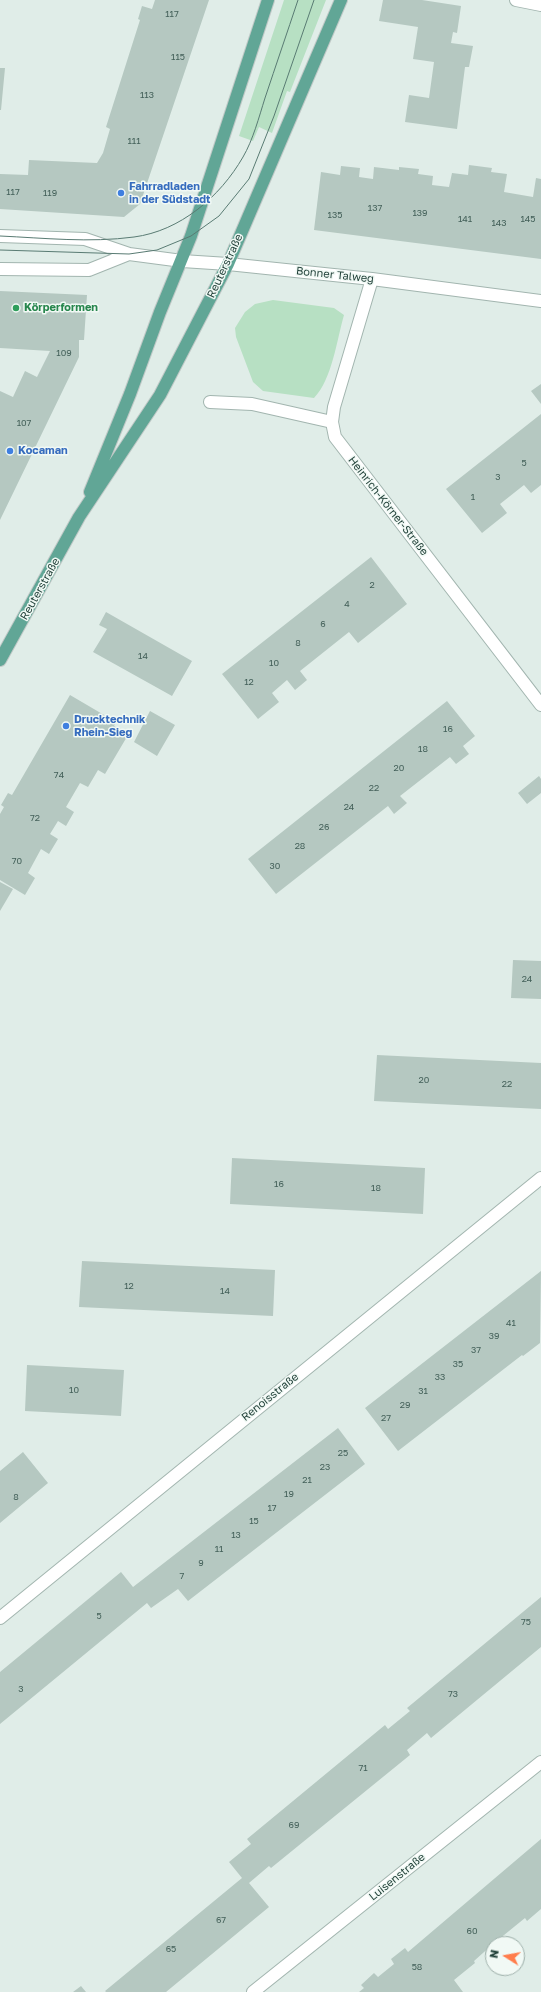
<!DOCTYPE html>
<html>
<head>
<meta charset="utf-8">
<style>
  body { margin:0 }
  #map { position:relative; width:541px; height:1992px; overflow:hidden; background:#e0ede8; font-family:"Golos Text",sans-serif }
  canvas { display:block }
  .north { position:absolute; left:485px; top:1936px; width:40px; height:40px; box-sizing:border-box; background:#f1f9f5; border:1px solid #9dafa9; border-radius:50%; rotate:281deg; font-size:11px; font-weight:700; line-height:16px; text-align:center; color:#1f3f37 }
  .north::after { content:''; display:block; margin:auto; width:14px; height:18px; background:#ff7d4c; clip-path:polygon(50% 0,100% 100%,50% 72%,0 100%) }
</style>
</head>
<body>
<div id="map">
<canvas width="541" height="1992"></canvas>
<div class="north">N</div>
</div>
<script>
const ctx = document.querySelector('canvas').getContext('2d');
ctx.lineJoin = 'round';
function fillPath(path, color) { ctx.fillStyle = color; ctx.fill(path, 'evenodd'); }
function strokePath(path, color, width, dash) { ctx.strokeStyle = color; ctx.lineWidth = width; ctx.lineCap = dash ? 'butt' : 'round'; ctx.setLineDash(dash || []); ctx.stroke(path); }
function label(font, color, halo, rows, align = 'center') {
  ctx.font = font + ' "Golos Text",sans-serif'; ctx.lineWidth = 3; ctx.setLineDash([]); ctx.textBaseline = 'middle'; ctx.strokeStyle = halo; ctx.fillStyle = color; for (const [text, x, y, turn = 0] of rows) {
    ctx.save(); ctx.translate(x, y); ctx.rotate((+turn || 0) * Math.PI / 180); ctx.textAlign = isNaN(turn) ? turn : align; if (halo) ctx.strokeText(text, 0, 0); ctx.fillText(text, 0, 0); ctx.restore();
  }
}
fillPath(new Path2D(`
  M284,0H326L290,92L287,91L272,133L259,127L253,141L239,136Z
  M273,300L334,308L344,315C337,339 332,380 314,398L263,391L253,382L236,337L235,328L245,312L255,304Z`), '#b7e0c3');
fillPath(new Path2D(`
  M155,0H209L140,204L124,217L0,209V174L28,175L29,160L97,163L103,153L110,129L106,127L140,20L138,19L142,6L152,9Z
  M383,0H422L461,6L457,33L453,32L451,43L473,46L469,67H465L457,129L405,122L409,95L429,98L434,62L413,59L418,27L379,21Z
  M0,68H5L1,110H0Z
  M469,165L492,168L491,172L507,174L504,192L533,197L536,178L541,179V259L314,230L321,172L340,175L341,166L360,168L359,177L373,179L374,167L399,170V167L419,169L418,174L433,176L432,185L449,187L452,173L468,175Z
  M0,291L87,295L84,340H79V357L0,520V391L13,397L25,371L37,377L50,351L0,348Z
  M541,384V404L531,391Z
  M541,414V485L531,493L524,485L500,504L507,513L482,533L446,489Z
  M371,557L407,604L358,643L349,632L300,671L307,680L295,690L287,680L272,693L279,702L258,719L222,674Z
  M106,612L192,661L172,696L93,652L107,629L99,625Z
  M70,695L116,722L114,726L128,735L105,774L98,770L88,787L80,783L66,807L74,812L66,826L58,821L50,834L58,839L49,854L41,849L28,873L35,878L25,895L0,880V814L4,807L1,805L8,793L12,795Z
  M447,701L475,736L463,746L469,754L456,764L450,757L400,796L407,803L394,814L388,806L276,894L248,859Z
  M150,711L175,725L157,756L134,742Z
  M539,776L541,779V793L527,804L518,793Z
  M0,882L13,889L0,911Z
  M513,960L541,961V999L511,998Z
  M377,1055L541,1063V1109L374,1101Z
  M232,1158L425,1168L423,1214L230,1204Z
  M82,1261L275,1270L273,1316L79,1307Z
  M541,1271L540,1343L523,1356L522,1355L398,1451L365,1408Z
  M27,1365L124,1370L121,1416L25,1411Z
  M338,1428L365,1464L188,1601L178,1589L151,1608L147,1603L0,1724V1672L121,1572L133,1587Z
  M23,1452L48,1483L0,1523V1471Z
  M541,1597V1647L431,1738L427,1733L407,1750L410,1755L271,1868L269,1866L249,1883L269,1907L166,1992H106L105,1991L242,1878L229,1862L251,1844L247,1839L385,1725L388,1729L410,1711L407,1708Z
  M541,1839V1909L527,1921L525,1918L493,1944L474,1961L475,1963L454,1980L463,1992H359L364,1988L361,1985L374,1973L378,1977L394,1964L391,1959L405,1948L408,1952Z
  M81,1986L86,1992H73Z`), '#b5c8c1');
const service = new Path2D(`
  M516,0L541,5
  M210,402L252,404L332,422`);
const minor = new Path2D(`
  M228,264L372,279L541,301
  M372,279L334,407L332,422L335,437L541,705
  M0,1618L541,1178
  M253,1992L541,1762`);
const tertiary = new Path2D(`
  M0,236L85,239L129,254L182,261L228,264
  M0,269L89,270L129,254`);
const primary = new Path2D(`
  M90,492L130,394L160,312L191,236L268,0
  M0,660L79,517L160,395L228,264L341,0`);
strokePath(service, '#a2b5af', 14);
strokePath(minor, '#a2b5af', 14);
strokePath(tertiary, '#a2b5af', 14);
strokePath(primary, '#c0c9c7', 14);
strokePath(service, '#fff', 12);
strokePath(minor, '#fff', 12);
strokePath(tertiary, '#fff', 12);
strokePath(primary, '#61a696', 12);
strokePath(new Path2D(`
  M0,236C44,238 90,243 134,237C180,231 220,197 243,157C253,140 259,117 265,98C276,65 287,33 298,0
  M0,250L129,254L157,250L191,236L219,216L249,179L274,116L314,0`), '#597b73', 1);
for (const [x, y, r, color] of [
  [121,193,4,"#3f7fe0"],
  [16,308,4,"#2e9e5b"],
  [10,451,4,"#3f7fe0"],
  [66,726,4,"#3f7fe0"]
]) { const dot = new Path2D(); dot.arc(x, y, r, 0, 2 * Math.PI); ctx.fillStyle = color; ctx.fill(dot); strokePath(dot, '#f1f9f5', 1.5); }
label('9px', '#44615a', null, [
  ["117",172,14],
  ["115",178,57],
  ["113",147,95],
  ["111",134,141],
  ["117",13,192],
  ["119",50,193],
  ["137",375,208],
  ["139",420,213],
  ["135",335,215],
  ["141",465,219],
  ["145",528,219],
  ["143",499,223],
  ["109",64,353],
  ["107",24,423],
  ["5",524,463],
  ["3",498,477],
  ["1",473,497],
  ["2",372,585],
  ["4",347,604],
  ["6",323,624],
  ["8",298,643],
  ["14",143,656],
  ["10",274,663],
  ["12",249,682],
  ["16",448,729],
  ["18",423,749],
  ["20",399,768],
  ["74",59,775],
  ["22",374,788],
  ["24",349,807],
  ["72",35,818],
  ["26",324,827],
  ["28",300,846],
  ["70",17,861],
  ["30",275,866],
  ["24",527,979],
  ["20",424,1080],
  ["22",507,1084],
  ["16",279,1184],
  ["18",376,1188],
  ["12",129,1286],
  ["14",225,1291],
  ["41",511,1323],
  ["39",494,1336],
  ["37",476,1350],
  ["35",458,1364],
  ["33",440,1377],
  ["10",74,1390],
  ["31",423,1391],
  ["29",405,1405],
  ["27",386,1418],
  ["25",343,1453],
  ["23",325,1467],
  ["21",307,1480],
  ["19",289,1494],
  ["8",16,1497],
  ["17",272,1508],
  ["15",254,1521],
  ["13",236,1535],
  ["11",219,1549],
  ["9",201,1563],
  ["7",182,1576],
  ["5",99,1616],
  ["75",526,1622],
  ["3",21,1689],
  ["73",453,1694],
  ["71",363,1768],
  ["69",294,1825],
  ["67",221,1920],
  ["60",472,1931],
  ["65",171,1949],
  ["58",417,1967]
]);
label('bold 11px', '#366cbe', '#f1f9f5', [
  ["Fahrradladen",129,187],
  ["in der Südstadt",129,200],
  ["Kocaman",18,451],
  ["Drucktechnik",74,720],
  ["Rhein-Sieg",74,733]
], 'left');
label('11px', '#1f3f37', '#f1f9f5', [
  ["Reuterstraße",225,266,-65],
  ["Bonner Talweg",335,275,6],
  ["Heinrich-Körner-Straße",388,506,52],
  ["Reuterstraße",40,589,-61],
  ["Renoisstraße",270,1397,-39],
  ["Luisenstraße",397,1877,-39]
]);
label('bold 11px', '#27864d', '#f1f9f5', [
  ["Körperformen",24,308]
], 'left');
</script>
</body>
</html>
